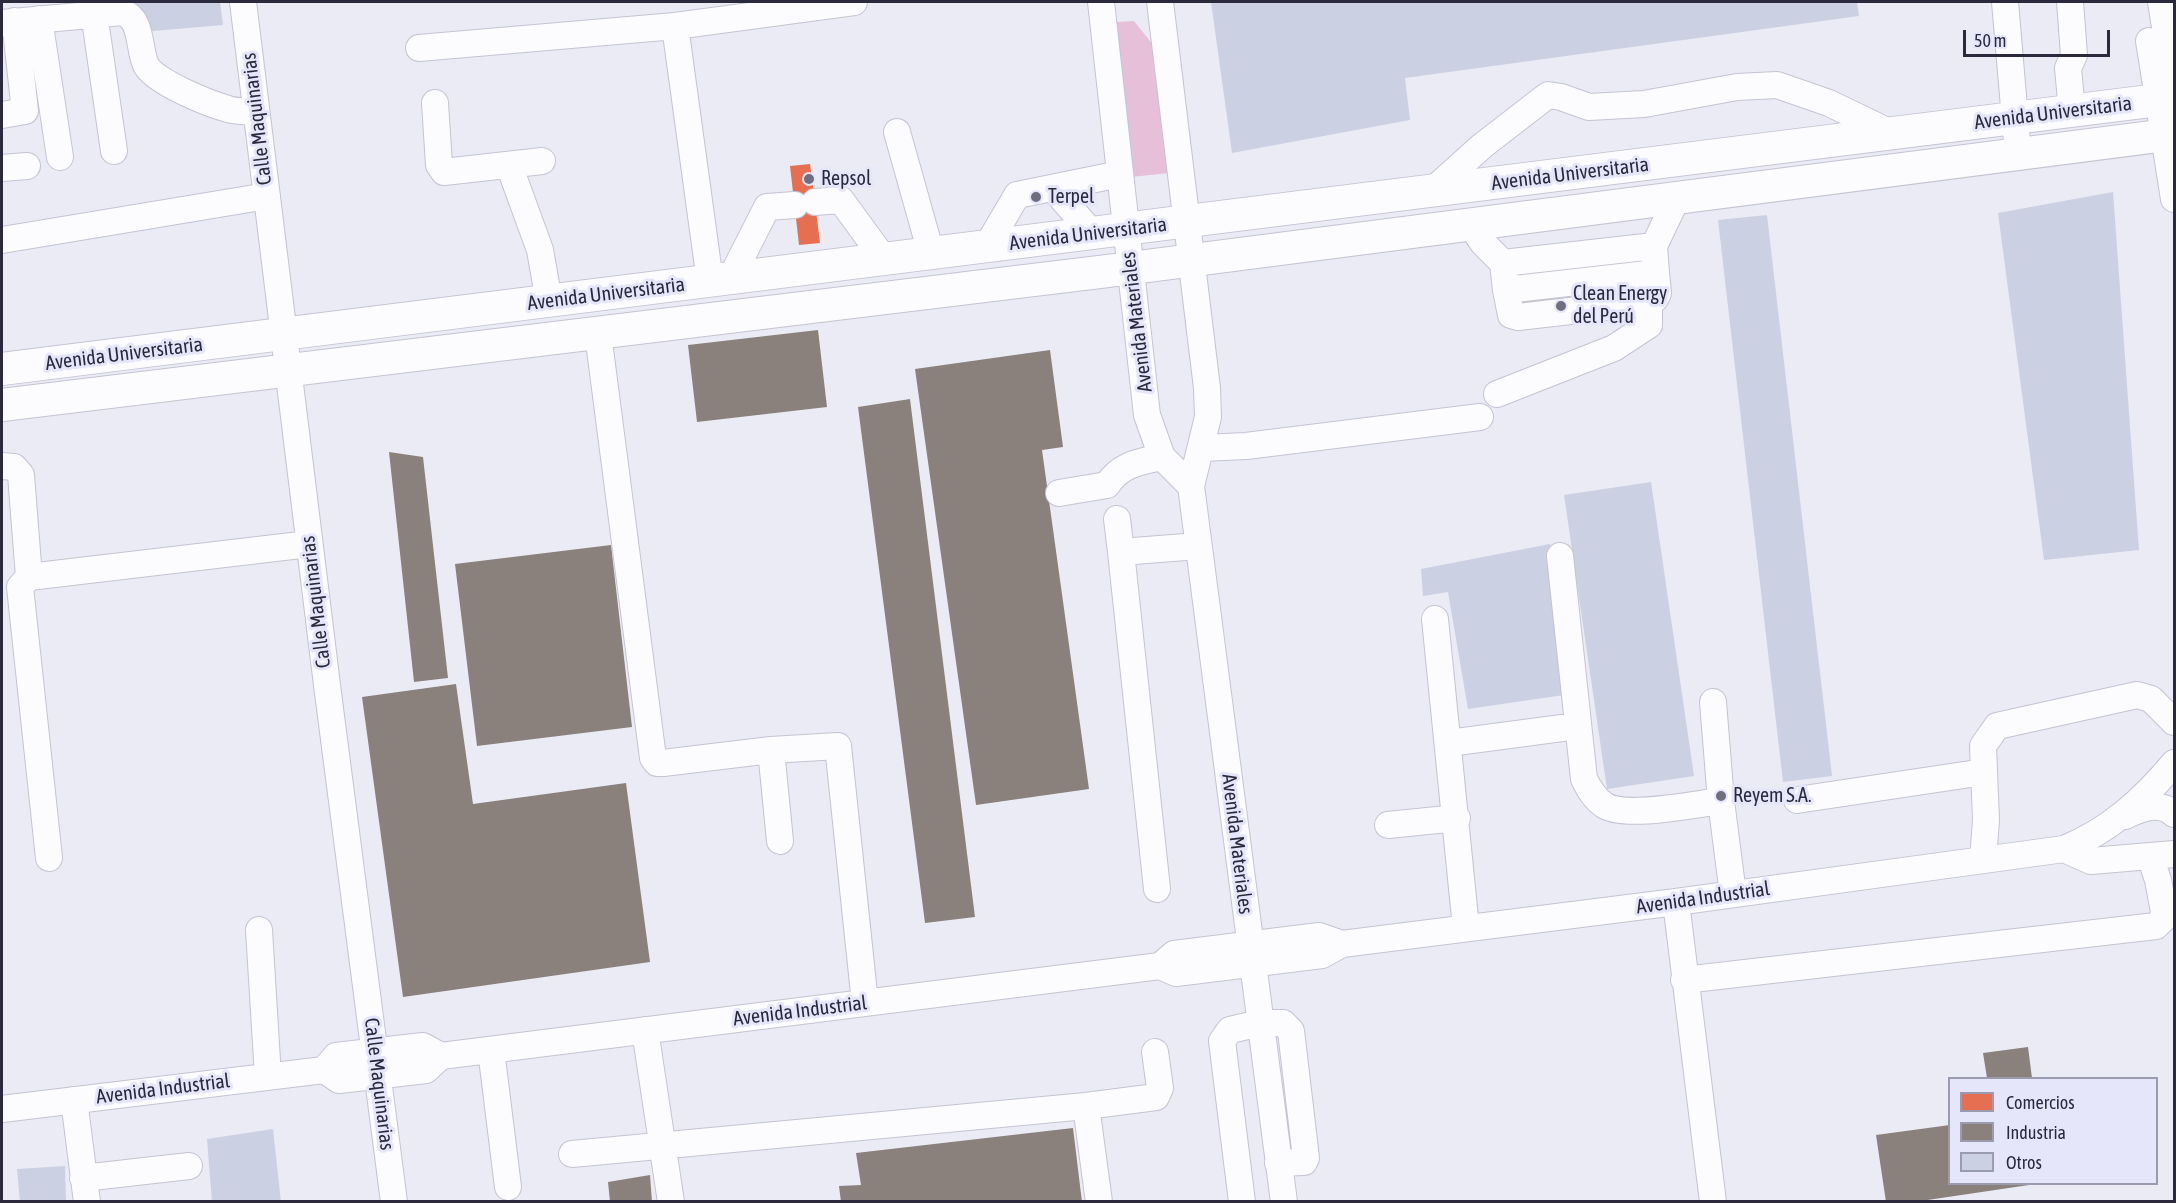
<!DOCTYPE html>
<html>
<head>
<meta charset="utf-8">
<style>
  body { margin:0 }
  #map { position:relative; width:2176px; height:1203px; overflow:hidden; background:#ebebf6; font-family:"Asap Condensed",sans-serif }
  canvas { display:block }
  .frame { position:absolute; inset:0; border:3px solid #2b2a3d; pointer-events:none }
  .legend { position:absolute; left:1948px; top:1077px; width:210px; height:108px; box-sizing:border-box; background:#e6e6fb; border:2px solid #9b9baf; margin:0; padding:8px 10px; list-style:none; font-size:18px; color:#2b2a3d }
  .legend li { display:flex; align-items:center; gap:12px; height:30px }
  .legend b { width:30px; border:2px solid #9b9baf }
  .scale { position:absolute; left:1963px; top:30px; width:147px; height:27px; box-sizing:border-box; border:3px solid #2b2a3d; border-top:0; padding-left:8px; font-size:18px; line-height:21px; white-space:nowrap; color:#2b2a3d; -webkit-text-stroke:4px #e6e6fb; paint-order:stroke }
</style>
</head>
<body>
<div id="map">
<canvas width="2176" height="1203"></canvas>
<div class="frame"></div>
<ul class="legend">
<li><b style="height:16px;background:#e76f51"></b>Comercios</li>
<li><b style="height:16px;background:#8a817c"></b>Industria</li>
<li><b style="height:16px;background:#cbd0e2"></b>Otros</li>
</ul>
<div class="scale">50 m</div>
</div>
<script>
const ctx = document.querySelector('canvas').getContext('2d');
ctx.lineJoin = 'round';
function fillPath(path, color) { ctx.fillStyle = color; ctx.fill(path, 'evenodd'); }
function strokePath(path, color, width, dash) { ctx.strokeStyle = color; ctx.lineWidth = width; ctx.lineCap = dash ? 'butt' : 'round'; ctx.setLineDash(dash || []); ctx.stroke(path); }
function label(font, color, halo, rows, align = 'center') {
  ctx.font = font + ' "Asap Condensed",sans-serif'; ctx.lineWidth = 6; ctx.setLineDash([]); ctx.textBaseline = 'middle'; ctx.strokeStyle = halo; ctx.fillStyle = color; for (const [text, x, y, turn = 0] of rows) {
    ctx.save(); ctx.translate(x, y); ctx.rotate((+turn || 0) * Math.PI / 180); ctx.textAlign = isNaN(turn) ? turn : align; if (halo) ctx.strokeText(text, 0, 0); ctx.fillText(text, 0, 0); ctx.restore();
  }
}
fillPath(new Path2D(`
  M1134,21L1154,46L1169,173L1131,177L1117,22Z`), '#e6c0d8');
fillPath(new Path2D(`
  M810,164L820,243L799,245L790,166Z`), '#e76f51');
fillPath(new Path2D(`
  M818,330L827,407L697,422L688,345Z
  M1050,350L1063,447L1042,450L1089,789L976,805L915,369Z
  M910,399L975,917L925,923L858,407Z
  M389,452L423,457L448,678L414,682Z
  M611,545L632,727L477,746L455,564Z
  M456,684L473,804L626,783L650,962L403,997L362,697Z
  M2028,1047L2032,1078H1987L1983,1053Z
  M1950,1125V1184L2029,1185L1914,1202H1886L1876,1135Z
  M1073,1128L1082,1202H841L839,1186L861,1185L856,1153Z
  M650,1175L652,1202H610L608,1182Z`), '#8a817c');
fillPath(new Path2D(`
  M136,2H220L223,25L141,32Z
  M1211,2H1857L1859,16L1405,78L1410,120L1232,153Z
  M2113,192L2139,550L2044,560L1998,213Z
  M1767,215L1832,776L1783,782L1718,220Z
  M1651,482L1694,776L1607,789L1564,495Z
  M1550,544L1564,695L1468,709L1448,592L1423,596L1421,569Z
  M273,1129L281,1202H212L207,1139Z
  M65,1166L66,1202H20L17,1169Z`), '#cbd0e2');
const minor = new Path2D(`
  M243,2L328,693L394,1202
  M1101,2L1147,415L1162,457L1191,486
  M1160,2L1207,388L1208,417L1191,486L1284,1202
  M2005,2L2018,154
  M2070,2L2074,55L2068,68L2072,111
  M2161,2L2173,77
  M94,13L114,151
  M39,19L60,157
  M2,23L122,12C143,19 138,48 146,65C154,82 210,104 228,109C237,112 248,111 256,112
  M675,26L710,281
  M2149,41L2174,199
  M419,48L675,26L854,2
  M435,103L439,165L444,172L542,161
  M2,115L25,111L15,21
  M897,132L931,253
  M509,165L540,250L549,301
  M2,168L27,166
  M1053,188L1092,233
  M1432,191L1482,146L1548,95L1561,97L1589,107L1644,104L1737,87L1777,85L1829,103L1891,133
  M815,202L841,200L884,259
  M1470,224L1483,243L1503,263L1654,246L1677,198
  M2,240L267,196
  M987,246L1017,195L1120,174
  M1503,263L1506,290L1656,273L1654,246
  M731,278L767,207L795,205
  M1506,290L1511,315L1518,317L1649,302L1655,299L1658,293L1656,273
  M598,334L653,758L657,763H663L771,750L838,746L865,1003
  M1497,394L1614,348L1649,325V302
  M1202,448L1246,446L1480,417
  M2,466L14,467L21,475L29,577
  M1059,493L1107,485C1121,464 1139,462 1162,457
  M1117,519L1121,552
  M1560,556L1584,779C1589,789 1594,798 1604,805C1625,819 1695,804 1721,801
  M1435,619L1466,928
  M1713,702L1721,801L1733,894
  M1449,743L1562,728
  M771,750L780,841
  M1797,800L1984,772
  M2125,816C2141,808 2160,801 2174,814
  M1388,825L1457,818
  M2064,849L2091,861L2174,854
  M49,858L20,587L29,577L309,544
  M1983,860L1986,820L1983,746L1997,726L2137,695L2151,699L2174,722
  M1157,889L1121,552L1198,546
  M1676,902L1713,1202
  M259,930L268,1077
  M1160,966L1174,954L1319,936L1342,944
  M1684,980L2156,926L2165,917L2158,880L2150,856
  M645,1030L671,1202
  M491,1050L508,1187
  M324,1070L336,1056L423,1046L441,1056
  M74,1100L87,1202
  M1086,1106L1156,1097L1160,1088L1155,1052
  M2,1109L324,1070L339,1080L426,1070L441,1056L1160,966L1176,973L1322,955L1342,944L1676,902L2064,849C2109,831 2143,800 2174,763
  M572,1154L1086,1106L1099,1202
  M83,1178L189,1166
  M1242,1202L1222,1041L1230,1030L1260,1023H1283L1291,1031L1306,1158L1304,1162L1278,1163`);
const major = new Path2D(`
  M2,369L2174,98
  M2,405L1116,270L2174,134`);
strokePath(minor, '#c4c4d2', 28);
strokePath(major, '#c4c4d2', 34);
strokePath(minor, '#fcfcfe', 26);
strokePath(major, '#fcfcfe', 32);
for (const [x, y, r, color] of [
  [809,179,6,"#6e6e7e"],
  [1036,197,6,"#6e6e7e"],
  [1561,306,6,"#6e6e7e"],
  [1721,796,6,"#6e6e7e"]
]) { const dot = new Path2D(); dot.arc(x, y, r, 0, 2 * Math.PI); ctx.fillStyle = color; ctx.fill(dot); strokePath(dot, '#e6e6fb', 2); }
label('20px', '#2b2a3d', '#e6e6fb', [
  ["Avenida Universitaria",2053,113,-7],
  ["Calle Maquinarias",257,119,-97],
  ["Avenida Universitaria",1570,174,-7],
  ["Avenida Universitaria",1088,234,-7],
  ["Avenida Universitaria",606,294,-7],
  ["Avenida Materiales",1137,322,-97],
  ["Avenida Universitaria",124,354,-7],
  ["Calle Maquinarias",316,602,-97],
  ["Avenida Materiales",1237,844,83],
  ["Avenida Industrial",1703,898,-8],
  ["Avenida Industrial",800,1011,-7],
  ["Calle Maquinarias",379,1084,83],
  ["Avenida Industrial",163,1089,-7]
]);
label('20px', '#2b2a3d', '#e6e6fb', [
  ["Repsol",821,179],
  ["Terpel",1048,197],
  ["Clean Energy",1573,294],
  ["del Perú",1573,317],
  ["Reyem S.A.",1733,796]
], 'left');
</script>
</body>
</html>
